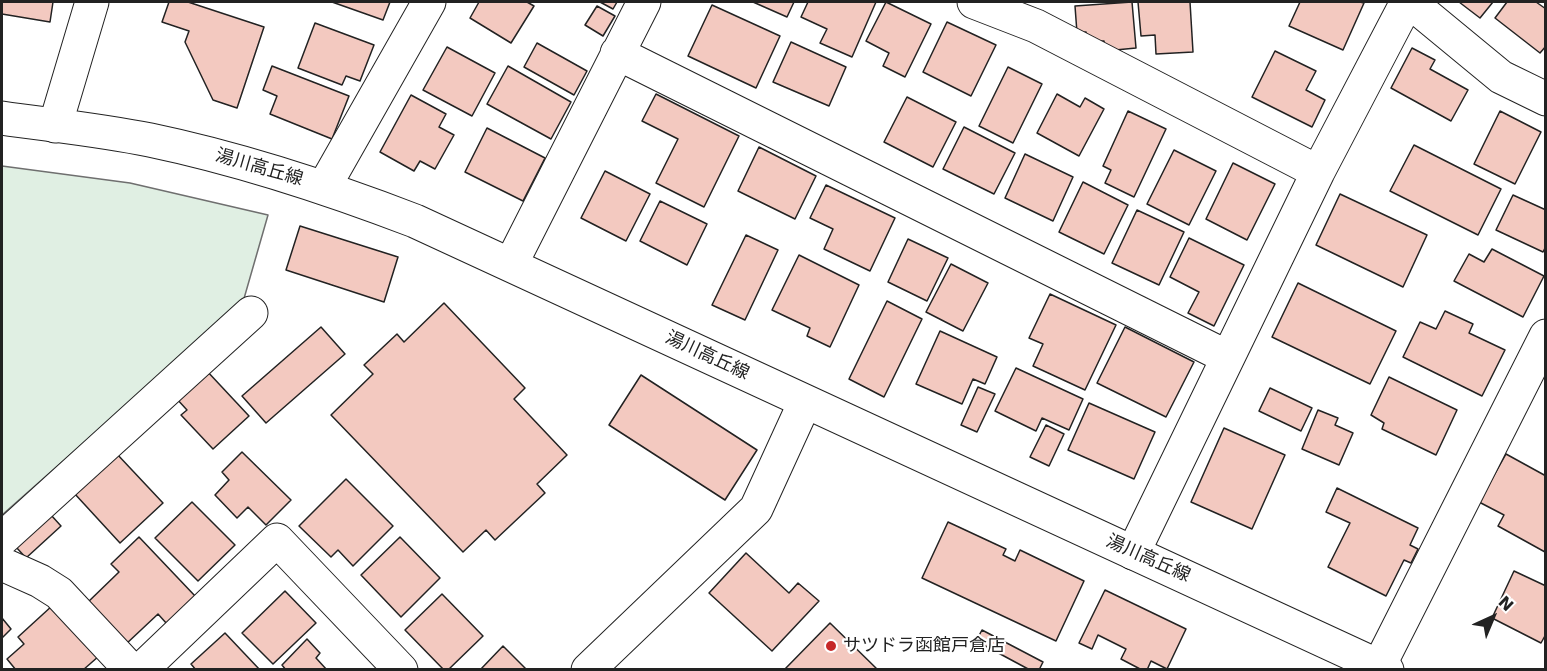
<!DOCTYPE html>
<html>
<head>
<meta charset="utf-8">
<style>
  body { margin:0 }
  #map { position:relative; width:1547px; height:671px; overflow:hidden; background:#fff; font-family:"DejaVu Sans",sans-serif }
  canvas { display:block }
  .frame { position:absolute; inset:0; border:3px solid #222; pointer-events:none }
  .north { position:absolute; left:1463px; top:587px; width:60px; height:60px; -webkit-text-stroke:4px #fff; paint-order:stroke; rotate:44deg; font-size:16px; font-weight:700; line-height:24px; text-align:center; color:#222 }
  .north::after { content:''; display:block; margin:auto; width:21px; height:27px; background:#222; clip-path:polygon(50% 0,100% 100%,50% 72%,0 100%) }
</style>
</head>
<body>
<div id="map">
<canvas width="1547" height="671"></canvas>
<div class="frame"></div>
<div class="north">N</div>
</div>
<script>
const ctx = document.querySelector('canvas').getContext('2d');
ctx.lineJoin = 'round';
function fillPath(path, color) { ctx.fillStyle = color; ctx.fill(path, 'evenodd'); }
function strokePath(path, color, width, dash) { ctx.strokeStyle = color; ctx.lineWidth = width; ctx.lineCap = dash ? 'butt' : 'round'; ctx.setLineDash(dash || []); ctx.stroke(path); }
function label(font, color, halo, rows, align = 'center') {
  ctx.font = font + ' "DejaVu Sans","Noto Sans JP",sans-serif'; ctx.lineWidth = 4.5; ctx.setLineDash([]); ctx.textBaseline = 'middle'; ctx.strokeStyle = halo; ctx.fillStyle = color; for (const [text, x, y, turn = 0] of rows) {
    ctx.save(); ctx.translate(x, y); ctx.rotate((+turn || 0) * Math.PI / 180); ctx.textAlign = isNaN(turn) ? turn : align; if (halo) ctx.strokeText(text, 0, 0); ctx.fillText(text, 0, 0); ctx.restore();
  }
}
const green = new Path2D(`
  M2,166L130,183L268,215L243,302L2,515Z`);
fillPath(green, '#e0efe3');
strokePath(green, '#6f6f6f', 1.5);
const building = new Path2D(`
  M2,2H53L50,22L2,14Z
  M169,2H188L264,27L237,108L213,100L185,42L189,31L162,22Z
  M332,2H390L383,20Z
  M479,2H527L534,6L511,43L470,18Z
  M600,2H617L613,9Z
  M753,2H794L787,17Z
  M808,2H876L852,57L820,43L827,29L801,17Z
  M886,2L931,24L905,77L883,66L889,53L866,41Z
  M1132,2L1136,48L1105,51L1104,41L1087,42L1086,32L1077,33L1075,6Z
  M1138,2H1190L1193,52L1156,54L1155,35L1141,36Z
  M1300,2H1360L1364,3L1343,50L1289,26Z
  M1459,2H1493L1480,18Z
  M1507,2H1536L1546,9V46L1540,53L1495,18Z
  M712,5L780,36L756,88L688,56Z
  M597,6L615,16L603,36L585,25Z
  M947,22L996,45L971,96L923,72Z
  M315,23L374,45L360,81L346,76L342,85L298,68Z
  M791,42L846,67L829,106L773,82Z
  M537,43L587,71L574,95L524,67Z
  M447,47L495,73L472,116L423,90Z
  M1412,48L1435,60L1430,69L1468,90L1451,121L1391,88Z
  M1275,51L1316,71L1306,90L1325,100L1312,127L1252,97Z
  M272,66L349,96L332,139L270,114L277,96L263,90Z
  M508,66L571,102L551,139L487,104Z
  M1008,67L1042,84L1013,143L979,126Z
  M656,94L739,136L704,207L656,183L678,139L642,121Z
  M1057,94L1080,107L1085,98L1104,109L1079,156L1037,133Z
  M411,95L446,114L439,127L454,135L435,169L420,161L414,171L380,152Z
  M907,97L956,122L933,167L884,142Z
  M1128,111L1166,129L1134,197L1105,183L1111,170L1103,166Z
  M1500,111L1541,132L1515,184L1474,164Z
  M964,127L1015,153L994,194L943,169Z
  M487,128L545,158L523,201L465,172Z
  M1414,145L1501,189L1478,235L1390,191Z
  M759,147L816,176L795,219L738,191Z
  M1174,150L1216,171L1189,225L1147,204Z
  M1025,154L1073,177L1053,221L1005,198Z
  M1233,163L1275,184L1247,240L1206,219Z
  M605,171L650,194L626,241L581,218Z
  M1083,182L1128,205L1104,254L1059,232Z
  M826,185L895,218L870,271L824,249L833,229L810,218Z
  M1340,194L1427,235L1403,287L1316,245Z
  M1513,195L1546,210V246L1543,252L1496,230Z
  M660,201L707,224L687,265L640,241Z
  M1137,210L1184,232L1159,285L1112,263Z
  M300,226L398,257L384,302L286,270Z
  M746,235L778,250L745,320L712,305Z
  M1189,238L1244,265L1214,326L1188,313L1199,292L1170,277Z
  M908,239L948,258L927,301L888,282Z
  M1492,249L1544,276L1523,317L1454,281L1469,254L1484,262Z
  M799,255L859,285L830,347L807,336L810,328L772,310Z
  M951,264L988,283L963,331L926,312Z
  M1298,283L1396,331L1370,384L1272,337Z
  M1050,294L1116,325L1085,390L1033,366L1043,344L1029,338Z
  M887,301L922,319L884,397L849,379Z
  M444,303L525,388L514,399L567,455L537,484L545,493L495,540L486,530L463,552L331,415L373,374L364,365L397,334L404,342Z
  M1445,311L1473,324L1469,333L1505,350L1482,396L1403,357L1420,322L1436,329Z
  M321,327L345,354L266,423L242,396Z
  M1125,327L1194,362L1166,417L1097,383Z
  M940,331L997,357L985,384L973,379L962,404L916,384Z
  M1016,368L1083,399L1069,430L1042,418L1036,431L995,411Z
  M206,370L249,416L213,449L181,415L187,410L176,398Z
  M641,375L757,450L725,500L609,425Z
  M1389,377L1457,410L1436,455L1382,429L1384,423L1371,415Z
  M978,387L995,394L977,432L961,425Z
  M1270,388L1312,408L1301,431L1259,411Z
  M1089,403L1155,432L1134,479L1068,450Z
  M1318,410L1338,418L1335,425L1353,433L1339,465L1302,449Z
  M1046,425L1064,434L1049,466L1030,457Z
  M1224,428L1285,455L1252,529L1191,502Z
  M242,452L291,500L266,525L248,507L237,518L215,495L229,480L222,472Z
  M116,453L163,503L120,543L74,493Z
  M1506,454L1546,476L1545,552L1498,526L1504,515L1479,502Z
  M346,479L393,526L353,566L338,550L331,557L299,526Z
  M1337,488L1418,528L1410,545L1418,549L1411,563L1404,560L1386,596L1328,567L1350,523L1326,512Z
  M192,502L235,545L198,581L155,538Z
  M51,515L61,526L26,558L16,547Z
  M948,522L1006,549L1003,555L1015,561L1020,550L1084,581L1056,641L922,578Z
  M139,537L196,597L167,624L158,614L125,645L86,604L119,572L111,564Z
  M400,537L440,578L401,617L361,575Z
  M746,553L789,593L798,583L819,601L772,651L709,593Z
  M1514,571L1546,586V634L1541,643L1492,618Z
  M1105,590L1186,629L1167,669L1151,661L1147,670H1142L1121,659L1126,649L1098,635L1092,649L1079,643Z
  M285,591L316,623L273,664L242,633Z
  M442,594L483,636L448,670H444L405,630Z
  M53,605L99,656L83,670H16L7,659L24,644L18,637Z
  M2,618L11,629L2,638Z
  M830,623L878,670H784Z
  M982,630L1043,662L1039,670H1030L976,641Z
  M225,633L260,670H196L191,664Z
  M307,639L320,653L316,658L327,670H286L282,665Z
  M503,646L527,670H480Z`);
fillPath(building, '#f3c9c0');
strokePath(building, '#222', 1.5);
const minor = new Path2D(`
  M974,2L1036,26L1318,172
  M1410,2L1501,77L1546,99
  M617,53L1227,357
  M55,126L92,2
  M324,187L429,2
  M511,264L644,2
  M2,539L251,313
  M1133,553L1318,172L1407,2
  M2,564L40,581L59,593L131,670
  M1379,666L1546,336
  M141,670L277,540L401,670
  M588,670L756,509L805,402`);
const tertiary = new Path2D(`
  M2,118C51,125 101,130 150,140C241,159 329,188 415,221L1387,670`);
strokePath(minor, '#222', 35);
strokePath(tertiary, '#222', 35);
strokePath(minor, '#fff', 33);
strokePath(tertiary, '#fff', 33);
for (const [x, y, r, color] of [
  [831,646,6,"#c62828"]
]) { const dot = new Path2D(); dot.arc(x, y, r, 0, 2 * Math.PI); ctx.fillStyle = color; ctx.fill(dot); strokePath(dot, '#fff', 2); }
label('18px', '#222', '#fff', [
  ["湯川高丘線",259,168,16],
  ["湯川高丘線",707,356,25],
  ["湯川高丘線",1148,559,24]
]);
label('18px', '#222', '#fff', [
  ["サツドラ函館戸倉店",843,646]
], 'left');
</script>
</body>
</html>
